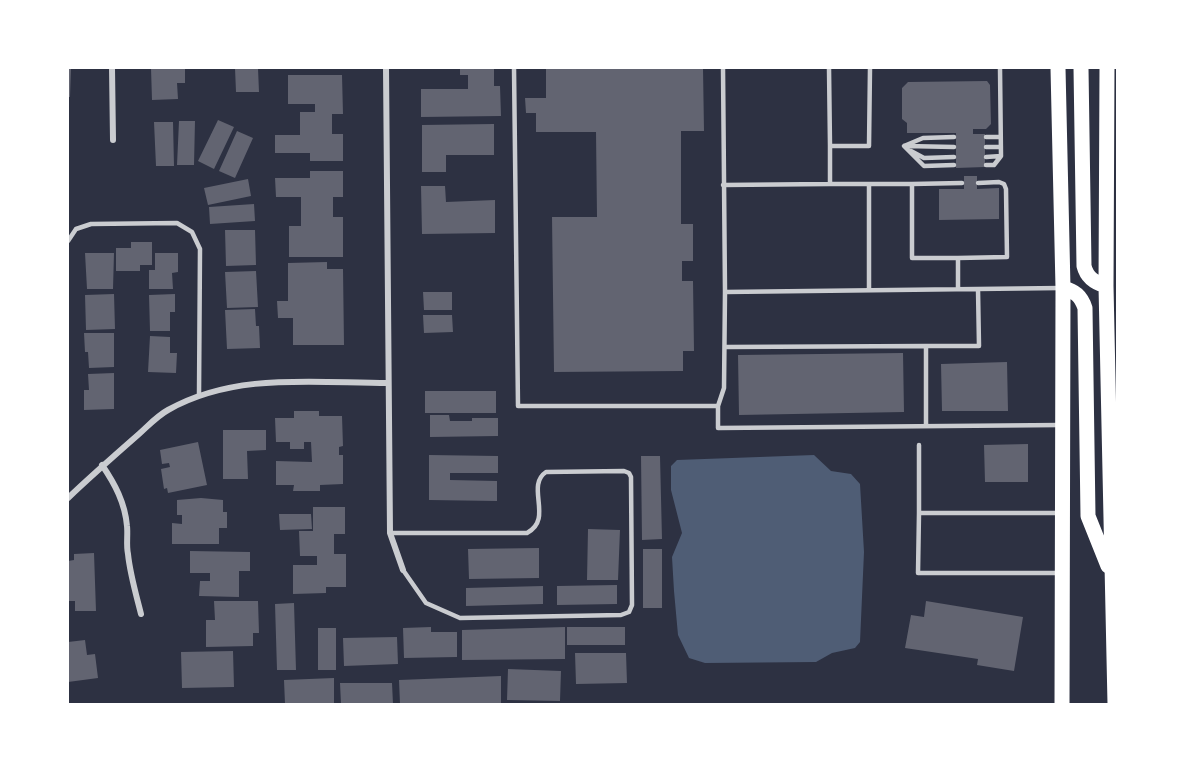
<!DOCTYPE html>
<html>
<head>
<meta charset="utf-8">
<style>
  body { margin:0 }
  #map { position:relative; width:1185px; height:772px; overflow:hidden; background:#2d3142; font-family:Figtree,sans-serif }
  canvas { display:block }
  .frame { position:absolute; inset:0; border:69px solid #fff; pointer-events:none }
</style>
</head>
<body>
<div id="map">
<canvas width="1185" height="772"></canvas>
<div class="frame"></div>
</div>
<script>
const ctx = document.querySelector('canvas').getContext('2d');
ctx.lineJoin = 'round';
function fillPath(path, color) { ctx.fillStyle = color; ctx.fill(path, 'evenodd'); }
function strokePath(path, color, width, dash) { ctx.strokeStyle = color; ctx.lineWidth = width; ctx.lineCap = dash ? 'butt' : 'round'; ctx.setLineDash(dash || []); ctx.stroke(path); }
fillPath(new Path2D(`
  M814,455L831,471L851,474L860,484L864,552L860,642L855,648L832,653L816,662L705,663L689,658L678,635L674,591L672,557L682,533L671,490V466L677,460Z`), '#4f5d75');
fillPath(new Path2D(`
  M68,68H71L70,97H68Z
  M151,68H185V83H177L178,99L152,100Z
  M235,68H258L259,92H236Z
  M460,68H494V86H500L501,116L421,117V89H468V75H460Z
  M546,68H703L704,131H681V224H693V261H682V281H693L694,351H683V371L554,372L552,217H597L596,132H536V113H526L525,98H546Z
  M288,75H342L343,114H332V134H343V161H310V153H275V135H300V112H315V104H288Z
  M987,81L990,85L991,124L986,129H973V134H985V167L956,168V133H907V123L902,119V88L908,82Z
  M218,120L234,127L214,169L198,161Z
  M179,121H195L194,165H177Z
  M154,122H173L174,166H156Z
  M494,124V155H446V172H422V125Z
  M237,131L253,138L235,178L219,171Z
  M310,171H343V197H333V217H343V257H289V226H301V197H276L275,178H310Z
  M964,176H977V189L999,188V219L939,220V189H964Z
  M248,179L251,196L208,205L204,188Z
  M421,186H445L446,202L495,200V233L422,234Z
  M254,204L255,221L210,224L209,207Z
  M225,230H255L256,265L226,266Z
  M131,242H152V265H140V271H116V248H131Z
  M85,253H114L113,289H87Z
  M155,253H178V272L172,273L173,289H149V270H155Z
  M327,262V269H343L344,345H293V318H278L277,301H288V263Z
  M256,271L258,307L227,308L225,272Z
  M423,292H452V310H424Z
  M114,294L115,329L86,330L85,295Z
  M175,294V312H170V331H150L149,295Z
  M255,309L256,326H259L260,348L227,349L225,310Z
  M423,315H452L453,332L424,333Z
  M84,333H114V367L89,368L88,352H85Z
  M150,336L170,337V353H177L176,373L148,372Z
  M903,353L904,412L739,415L738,355Z
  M1007,362L1008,411H942L941,364Z
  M114,373V409L84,410V390H89L88,374Z
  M425,391H496V413H425Z
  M294,411H319V416H342L343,446L339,447V455H343V484L320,485V491H293L294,485H276V461L312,462L311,442H304V449H290V442H276L275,418H294Z
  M430,415H449L450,421H472V418H498V436L430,437Z
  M223,430H266V450L247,451L248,479H223Z
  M198,442L207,485L168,493L167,488L164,489L161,469L170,467L169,463L162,464L160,450Z
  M1028,444V482H985L984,445Z
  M429,455L498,456V473H450V480L497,481V501L429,500Z
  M641,456H660L662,539L642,540Z
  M201,498L223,500V512H227V528H219V544H172V523L182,524V515H177V500Z
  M313,507H345V534H334V554H346V587H326V593L293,594V565H317V556H300L299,531H313Z
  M279,514H311L312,529L280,530Z
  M588,529L620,530L618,580H587Z
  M539,548V578L469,579L468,549Z
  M643,549H662V608H643Z
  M190,551L250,552V571H239V597L199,596L200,581H210V573H190Z
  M94,553L96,611H75V601H68V561L74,560V554Z
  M617,585V604L557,605V586Z
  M543,586V604L466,606V588Z
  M214,601H258L259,633H253V646L206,647V620H215Z
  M926,601L1023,617L1014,671L977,665L978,659L905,648L911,615L924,617Z
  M294,603L296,670H277L275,604Z
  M431,627V632H457V657L404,658L403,628Z
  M565,627V659L462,660V630Z
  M567,627H625V645H567Z
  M318,628H336V670H318Z
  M397,637L398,664L344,666L343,638Z
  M85,640L87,655L95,654L98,678L68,682V642Z
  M233,651L234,687L182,688L181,652Z
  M575,653H626L627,683L576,684Z
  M508,669L561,671L560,701L507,700Z
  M501,676V704H400L399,680Z
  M334,678V704H285L284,680Z
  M340,683H392L393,704H341Z`), '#626471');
strokePath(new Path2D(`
  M514,68L518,406H718
  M723,68L725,292L1061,288
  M829,68L830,146H869L870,68
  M986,137H1000
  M830,146V184H869V290
  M904,146L924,166L954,165
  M904,146L923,138L954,137
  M906,146L954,147
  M986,147H1001
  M911,151L924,158L954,157
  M986,157L1001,156
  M986,165H994L1001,156L1000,68
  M869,184H912V258H958V289
  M912,184L962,183
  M723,185L830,184
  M68,241L76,229L91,224L177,223L192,232L200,249L199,395
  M958,258L1007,257L1006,189L1004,184L999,182L978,183
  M725,292L724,388L718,406V428L1061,425
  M726,347L926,346
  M926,426V346H979L978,289
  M919,513V445
  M390,533H527C554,519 525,486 546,472L624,471L629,473L631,477L632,605L629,612L621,615L460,618L426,603L403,570
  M1060,573H918L919,513H1061`), '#caccd0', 4.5);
strokePath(new Path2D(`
  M112,68L113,140
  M386,68L390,533L403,570
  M102,465C115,484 125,503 127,526C128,535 126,545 128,554C130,574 136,594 141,614
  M68,498C91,476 115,455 139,434C148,426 157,416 168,410C235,372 314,383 388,383`), '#caccd0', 6);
strokePath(new Path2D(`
  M1058,68L1063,288L1062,704
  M1081,68L1084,266C1087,278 1095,283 1106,286
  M1107,68L1106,286L1115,704
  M1063,288C1075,291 1081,296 1085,308L1088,516L1108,566`), '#fff', 15);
</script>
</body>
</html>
